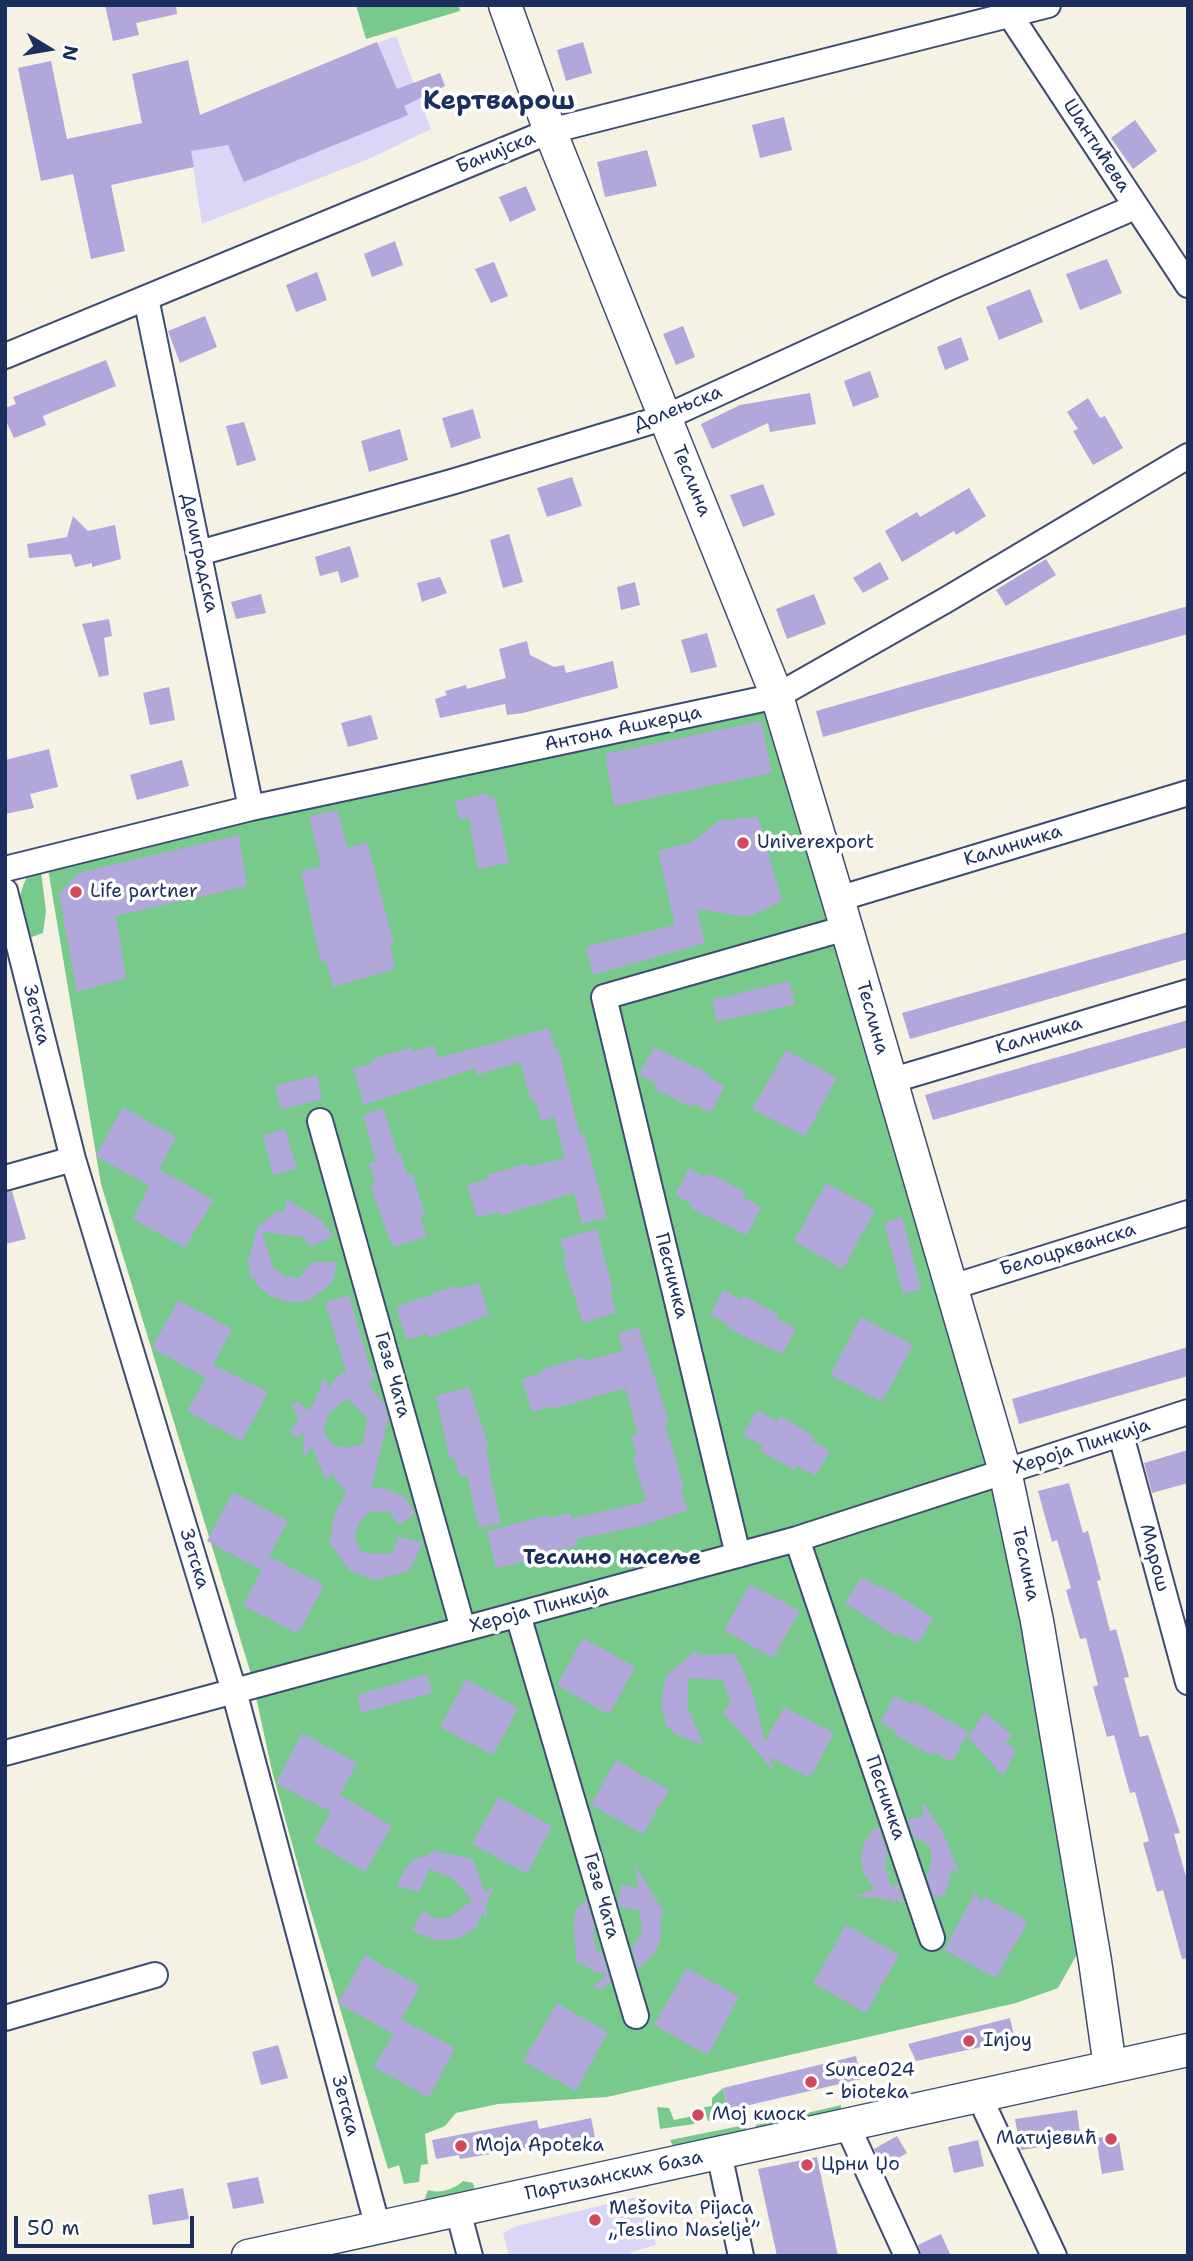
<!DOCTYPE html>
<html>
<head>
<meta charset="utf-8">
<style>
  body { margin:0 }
  #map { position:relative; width:1193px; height:2261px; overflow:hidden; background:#f5f2e3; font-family:"Shantell Sans",sans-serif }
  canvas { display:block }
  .frame { position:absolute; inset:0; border:7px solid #1b2f5e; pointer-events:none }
  .north { position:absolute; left:14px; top:14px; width:70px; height:70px; -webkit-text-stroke:5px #fff; paint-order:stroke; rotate:101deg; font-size:19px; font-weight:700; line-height:28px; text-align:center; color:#1b2f5e }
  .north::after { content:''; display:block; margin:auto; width:24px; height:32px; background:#1b2f5e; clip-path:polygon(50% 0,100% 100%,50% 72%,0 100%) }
  .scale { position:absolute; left:14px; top:2216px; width:180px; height:32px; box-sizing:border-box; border:4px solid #1b2f5e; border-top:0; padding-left:9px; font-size:21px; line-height:24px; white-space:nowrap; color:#1b2f5e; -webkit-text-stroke:5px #fff; paint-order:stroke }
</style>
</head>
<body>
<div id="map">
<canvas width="1193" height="2261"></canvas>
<div class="frame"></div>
<div class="north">N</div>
<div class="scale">50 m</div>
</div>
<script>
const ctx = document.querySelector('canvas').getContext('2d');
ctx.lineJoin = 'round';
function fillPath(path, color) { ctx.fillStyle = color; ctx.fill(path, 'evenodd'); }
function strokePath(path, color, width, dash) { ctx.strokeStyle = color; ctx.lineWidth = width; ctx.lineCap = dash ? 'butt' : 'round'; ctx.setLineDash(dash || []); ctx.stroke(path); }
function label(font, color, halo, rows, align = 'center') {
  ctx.font = font + ' "Shantell Sans",sans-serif'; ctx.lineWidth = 7; ctx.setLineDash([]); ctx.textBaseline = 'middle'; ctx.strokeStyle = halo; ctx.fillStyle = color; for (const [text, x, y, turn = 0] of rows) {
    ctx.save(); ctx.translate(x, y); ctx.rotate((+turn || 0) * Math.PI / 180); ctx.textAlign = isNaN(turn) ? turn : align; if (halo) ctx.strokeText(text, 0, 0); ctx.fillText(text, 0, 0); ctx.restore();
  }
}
fillPath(new Path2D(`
  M396,36L431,129L369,159L202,224L188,135L200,115Z
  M645,2195L656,2245L631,2252V2256H509L503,2233L516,2226Z`), '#dcd6f6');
fillPath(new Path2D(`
  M356,5H459L460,11L366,39Z
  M773,701L996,1461L1080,1949L1058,1988L1016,2003L607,2097L498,2104L456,2113L445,2126L425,2134L428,2164L421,2165L419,2182L404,2184L399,2165L388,2169L307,1898L272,1771L251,1674L101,1184L47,863Z
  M41,872L46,911L43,933L26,939C18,914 16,896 29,873Z
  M723,2088L728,2110L724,2112V2117L708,2121L704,2107L712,2106V2098Z
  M841,2105V2110L832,2114L757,2134L756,2125Z
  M657,2107L669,2108L674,2120L693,2116L694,2124L660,2129Z
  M745,2125L748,2137L676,2152L670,2140Z
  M463,2181L473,2183L475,2191L429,2203L424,2201L428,2190C439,2194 455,2189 463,2181Z`), '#78ca8c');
fillPath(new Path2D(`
  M105,5H176L177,14L136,23L139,35L113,41Z
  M377,42L397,89L440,73L445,86L404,106L408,115L244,182L228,145L191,151L194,167L111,185L125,251L91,259L73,174L41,181L18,68L51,61L67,139L142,123L132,74L188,60L200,115Z
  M583,42L592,73L566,81L557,50Z
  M784,117L792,150L760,158L752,125Z
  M1135,120L1157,151L1133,169L1111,138Z
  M647,150L657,186L605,197L597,162Z
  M526,186L536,210L510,222L499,197Z
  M395,241L403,265L372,277L364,254Z
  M1107,259L1122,293L1080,310L1066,274Z
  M494,262L508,296L491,303L475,269Z
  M317,272L327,300L296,312L286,285Z
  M1030,289L1043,322L999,340L986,307Z
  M205,316L217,347L180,363L168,331Z
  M683,326L695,357L676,365L663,334Z
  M961,337L969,360L945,370L937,347Z
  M106,360L116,386L43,416L46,425L14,438L5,419V408L16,404L13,397Z
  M870,371L879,397L853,407L844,381Z
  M810,393L816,424L770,432L768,423L712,449L701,424L740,405Z
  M1088,398L1100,418L1105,416L1123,448L1093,465L1073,431L1078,429L1067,412Z
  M473,409L481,438L451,448L442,418Z
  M244,422L256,460L237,466L226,426Z
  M400,429L408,460L369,472L361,441Z
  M572,477L582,506L547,517L537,488Z
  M763,484L775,515L743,527L730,495Z
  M969,488L986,516L956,535L954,531L902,562L885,531L917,512L920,517Z
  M73,516L88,531L115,525L121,559L92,567V563L75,567L71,554L29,558L27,544L67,537Z
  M509,534L523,582L503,588L490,540Z
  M350,546L359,577L341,583L338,571L320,576L315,557Z
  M1046,559L1056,575L1006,606L996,590Z
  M880,562L889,579L863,593L853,578Z
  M440,577L447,593L422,602L417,583Z
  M635,582L640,605L621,610L617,587Z
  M261,594L266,613L236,619L231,602Z
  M814,594L826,624L787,639L776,609Z
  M1188,606V634L823,737L816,711Z
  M109,619L112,636L104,638L109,675L99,677L82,624Z
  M707,633L717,667L691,673L681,640Z
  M527,641L530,655L554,667L564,665L566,673L613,661L618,688L523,713L507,715L505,704L440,718L435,699L447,695L445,691L466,685L467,689L506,678L499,649Z
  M169,687L175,720L150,725L143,693Z
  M371,715L378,739L348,747L341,723Z
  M761,721L772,773L614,806L605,754Z
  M49,749L58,787L30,794L34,808L5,814V760Z
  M182,760L189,786L137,800L130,775Z
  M488,793L489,799L495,797L509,863L478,869L469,818L459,820L455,801Z
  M337,810L348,848L367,842L394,944L390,946L395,969L333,987L326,961L321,962L301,871L321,866L309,816Z
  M758,817L782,901L748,917L697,909L705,943L593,975L586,947L675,925L658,851L692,842L720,820Z
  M239,835L247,886L116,916L126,978L77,992L59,893L78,873Z
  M1188,932V959L910,1039L902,1013Z
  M789,981L795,1004L717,1022L712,1000Z
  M1188,1020V1047L933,1120L925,1095Z
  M549,1028L555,1049L558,1048L580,1135L584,1134L607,1218L582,1224L574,1193L500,1216L498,1212L477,1218L467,1185L488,1179L487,1175L528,1163L529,1167L565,1158L554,1117L541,1121L535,1100L531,1101L520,1062L477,1075L475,1068L364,1105L353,1069L373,1063L372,1059L412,1047L413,1052L434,1045L438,1058Z
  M654,1047L708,1073L707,1076L725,1086L710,1113L692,1103L690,1107L654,1088L657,1084L639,1074Z
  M786,1050L837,1078L805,1136L752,1109Z
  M317,1075L322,1099L281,1110L275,1086Z
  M123,1107L176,1137L159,1169L213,1200L185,1248L133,1219L149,1186L96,1156Z
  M383,1108L398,1155L401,1154L407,1175L412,1173L425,1215L420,1216L426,1237L393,1247L370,1186L375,1184L369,1163L376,1161L363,1115Z
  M285,1129L297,1169L273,1175L263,1135Z
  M689,1168L705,1177L709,1173L745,1192L742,1197L761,1207L747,1235L690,1208L692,1204L675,1195Z
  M826,1183L875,1210L843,1269L794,1241Z
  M12,1191L26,1239L5,1244V1192Z
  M286,1199L321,1220L333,1236L311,1247L303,1237L262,1232L274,1269L286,1276L299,1278L312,1262H337L332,1283L308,1301L287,1302L271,1296L258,1287L254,1277L251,1279L248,1262L259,1222L260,1226L273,1214L285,1210Z
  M902,1217L921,1289L903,1294L884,1223Z
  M597,1229L613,1291L610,1292L616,1313L583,1323L563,1261L566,1260L560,1239Z
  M479,1283L489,1315L429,1338L427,1333L407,1340L396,1307L457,1285L458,1289Z
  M723,1290L741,1300L744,1296L778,1314L776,1318L796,1329L782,1354L727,1328L728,1324L710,1315Z
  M349,1295L370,1368L375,1377L369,1385L384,1404L388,1418L371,1489L382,1487L405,1497L415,1514L399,1525L388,1511L369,1512L360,1522L354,1535L361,1552L377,1554L393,1553L398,1537L423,1542L410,1570L374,1581L349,1570L330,1543L333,1518L346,1492L330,1471V1478L326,1479L311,1446L306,1456L303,1455L304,1431L297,1438L290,1430L299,1420L292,1405L299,1401L307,1411L314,1403L323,1380L328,1381L327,1389L342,1372L347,1374L325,1303ZM348,1398L367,1418L363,1444L346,1448L333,1445L325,1435L324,1427L329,1413Z
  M178,1300L232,1329L213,1365L268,1392L242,1441L187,1411L206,1378L152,1348Z
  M861,1317L913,1345L882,1402L830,1375Z
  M638,1327L669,1421L665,1423L684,1488L681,1489L688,1510L641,1526L576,1539L578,1545L558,1550L559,1554L496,1568L487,1531L548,1515V1518L570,1513L571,1519L646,1501L633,1458L637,1457L631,1436L638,1434L625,1388L554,1409L553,1406L532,1412L522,1379L543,1373L542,1369L584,1357L585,1361L623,1351L618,1334Z
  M1188,1347V1376L1019,1424L1012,1399Z
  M469,1387L489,1447L485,1448L491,1468L489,1469L501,1523L479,1528L467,1475L460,1477L454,1457L450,1459L436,1396Z
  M757,1410L777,1421L780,1416L814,1436L811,1440L830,1451L816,1476L797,1466L795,1470L760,1451L763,1446L743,1435Z
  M1188,1450V1483L1152,1493L1144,1463Z
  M1069,1483L1083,1533L1088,1531L1101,1580L1097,1581L1110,1631L1116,1629L1129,1677L1124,1678L1140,1737L1148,1735L1180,1833L1174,1834L1188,1884V1958L1182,1959L1163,1890L1157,1892L1143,1843L1149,1841L1135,1792L1130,1793L1114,1735L1107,1737L1093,1687L1098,1685L1086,1638L1080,1639L1066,1590L1071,1588L1057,1540L1052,1542L1038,1491Z
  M233,1492L288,1521L261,1570L207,1541Z
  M269,1556L324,1585L298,1634L243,1605Z
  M861,1577L879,1587L881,1585L933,1618L918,1644L898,1633L896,1636L845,1603Z
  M750,1584L800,1611L773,1658L724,1630Z
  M583,1638L635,1667L609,1715L557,1685Z
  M696,1650L697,1655L735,1654L752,1690L765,1742L784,1707L834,1733L810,1778L770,1757L775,1773L723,1712L731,1702L722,1680L689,1678L687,1707L704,1745L677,1735L666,1725L661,1703L666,1676Z
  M428,1674L432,1693L361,1713L357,1695Z
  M466,1679L518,1708L493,1755L440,1727Z
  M895,1696L913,1705L914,1701L969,1732L952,1762L933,1752L931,1755L895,1735L897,1732L880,1722Z
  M985,1712L1012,1735L1006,1743L1016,1750L1003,1776L968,1737Z
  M302,1733L357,1763L340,1795L392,1826L365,1872L314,1842L331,1812L276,1783Z
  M616,1760L669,1790L643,1834L591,1805Z
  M498,1797L552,1826L527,1874L472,1844Z
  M924,1804L943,1832L960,1875L952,1868L946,1894L934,1899L927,1877L932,1857L930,1846L914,1837L907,1819L924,1817L922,1805Z
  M879,1828L887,1852L885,1866L891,1886L898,1884L904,1902L895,1901L896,1904L891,1900L855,1896L875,1889L863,1873L861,1859L864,1844L872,1832H868Z
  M440,1848L437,1854L444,1853L473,1859L485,1892L494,1886L486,1905L487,1919L482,1913L476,1928L459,1938L439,1941L412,1931L423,1911L437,1919L450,1917L472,1901L454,1879L430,1869L419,1892L397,1886L406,1867L414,1862L409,1860L423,1857Z
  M635,1865L665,1914H661L660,1942L653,1955L638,1969L632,1949L642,1931L640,1910L619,1907L618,1903L621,1885L638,1888Z
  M976,1891L981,1903L984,1897L1028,1921L996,1978L944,1950Z
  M586,1899L594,1925V1941L597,1951L602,1953L611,1983L597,1990L594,1986L607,1974L594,1972L581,1963L577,1964L573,1926L576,1910Z
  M846,1925L899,1955L866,2013L813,1983Z
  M365,1955L420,1986L400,2022L401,2019L455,2048L429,2098L374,2067L393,2034L338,2003Z
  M687,1968L739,1997L708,2055L654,2025Z
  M557,2003L608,2032L576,2091L523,2061Z
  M1010,2018L1014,2036L986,2046L916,2061L908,2044Z
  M278,2045L288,2078L261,2085L252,2052Z
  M856,2056L861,2079L728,2110L723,2088Z
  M1077,2110L1081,2141L1021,2150L1015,2119Z
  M591,2118L595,2137L460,2159L459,2155L436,2159L432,2140L537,2120L539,2129Z
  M1118,2135L1124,2170L1102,2174L1096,2138Z
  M897,2136L907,2153L883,2167L874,2149Z
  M978,2140L984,2166L954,2173L948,2147Z
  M817,2157L838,2256H777L758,2169Z
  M258,2177L264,2203L233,2209L227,2183Z
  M183,2188L189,2219L153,2225L148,2195Z
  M941,2234L951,2256H922L918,2245Z`), '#b1a7da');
const minor = new Path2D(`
  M1007,5L1010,15L1188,285
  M146,298L251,808
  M5,356L550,131L1048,5
  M199,553L455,481L666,417L948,288L1135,207
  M5,869L251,808L777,696L946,600L1188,456
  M5,891L73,1159L234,1691L378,2228
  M838,899L1188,793
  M890,1081L1188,992
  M320,1121L463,1629
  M5,1178L73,1159
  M949,1288L1188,1213
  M1121,1435L1188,1682
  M797,1539L932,1938
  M738,1555L604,997L846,928
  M518,1615L636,2016
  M5,1753L797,1539L1188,1412
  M5,2018L155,1975
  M979,2096L1054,2256
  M847,2125L907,2256
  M719,2153L741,2256
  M458,2211L470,2256`);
const tertiary = new Path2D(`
  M505,5L550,131L777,696L838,899L1005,1471L1037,1621L1095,1961L1110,2067
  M248,2256L1188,2050`);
strokePath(minor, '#3c4c72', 28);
strokePath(tertiary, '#3c4c72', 35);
strokePath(minor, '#fff', 24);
strokePath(tertiary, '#fff', 32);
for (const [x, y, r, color] of [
  [743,843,7,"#d1495b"],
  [76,892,7,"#d1495b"],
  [969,2041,7,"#d1495b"],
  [811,2082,7,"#d1495b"],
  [698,2115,7,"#d1495b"],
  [1111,2139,7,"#d1495b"],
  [461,2146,7,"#d1495b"],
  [807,2165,7,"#d1495b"],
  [595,2220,7,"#d1495b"]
]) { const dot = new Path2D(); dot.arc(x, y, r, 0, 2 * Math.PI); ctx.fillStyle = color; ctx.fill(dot); strokePath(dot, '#fff', 2.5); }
label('19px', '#1b2f5e', '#fff', [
  ["Шантићева",1096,146,57],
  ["Банијска",496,153,-22],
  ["Долењска",678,409,-22],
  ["Теслина",691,481,68],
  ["Делиградска",199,553,78],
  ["Антона Ашкерца",623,729,-12],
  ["Калиничка",1013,846,-17],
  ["Зетска",36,1015,76],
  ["Теслина",872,1018,74],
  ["Калничка",1039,1036,-17],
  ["Белоцркванска",1068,1250,-17],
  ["Песничка",671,1276,76],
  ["Гезе Чата",392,1375,74],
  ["Хероја Пинкија",1082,1447,-18],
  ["Марош",1154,1558,75],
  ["Зетска",194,1559,73],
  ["Теслина",1025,1564,78],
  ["Хероја Пинкија",539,1609,-15],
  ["Песничка",885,1798,71],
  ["Гезе Чата",601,1896,74],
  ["Зетска",345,2106,75],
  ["Партизанских база",614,2176,-12]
]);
label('19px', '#1b2f5e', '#fff', [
  ["Univerexport",757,843],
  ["Life partner",90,892],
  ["Injoy",983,2041],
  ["Sunce024",825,2071],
  ["- bioteka",825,2093],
  ["Мој киоск",712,2115],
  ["Матијевић",1097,2139,"right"],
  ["Moja Apoteka",475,2146],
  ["Црни Џо",821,2165],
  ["Mešovita Pijaca",609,2209],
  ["„Teslino Naselje”",609,2231]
], 'left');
label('bold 21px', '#1b2f5e', '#fff', [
  ["Теслино насеље",612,1559]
]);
label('bold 26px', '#1b2f5e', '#fff', [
  ["Кертварош",499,102]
]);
</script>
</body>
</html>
